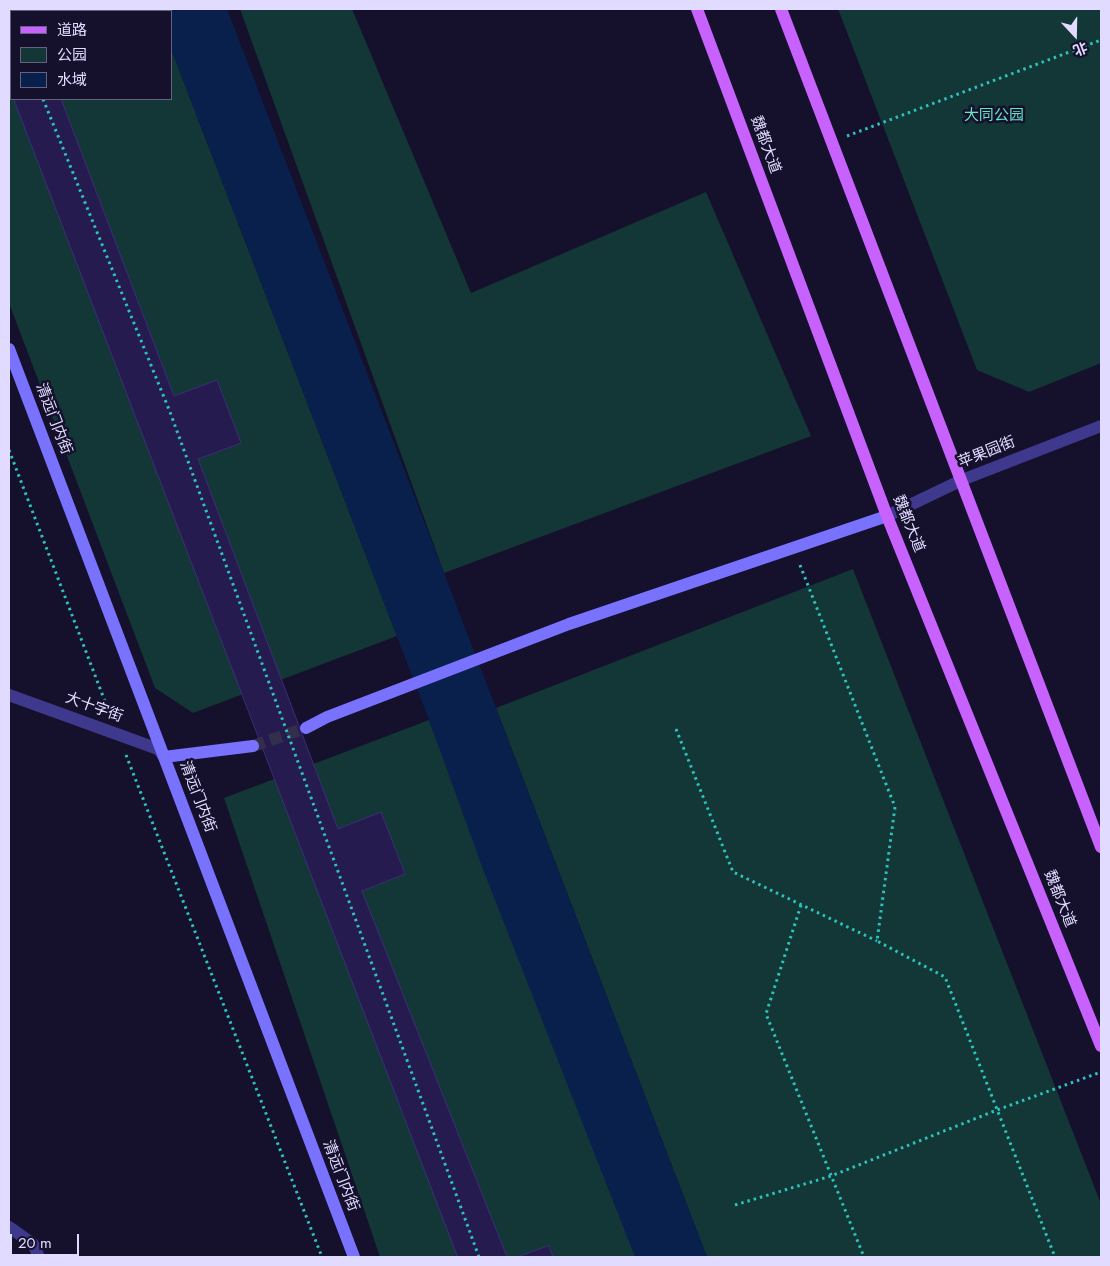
<!DOCTYPE html>
<html>
<head>
<meta charset="utf-8">
<style>
  body { margin:0 }
  #map { position:relative; width:1110px; height:1266px; overflow:hidden; background:#15102c; font-family:Jost,"Noto Sans SC",sans-serif }
  canvas { display:block }
  .frame { position:absolute; inset:0; border:10px solid #e0dbff; pointer-events:none }
  .legend { position:absolute; left:10px; top:10px; width:162px; height:90px; box-sizing:border-box; background:#15102c; border:1px solid #666180; margin:0; padding:6px 9px; list-style:none; font-size:15px; color:#e0dbff }
  .legend li { display:flex; align-items:center; gap:10px; height:25px }
  .legend b { width:25px; border:1px solid #666180 }
  .north { position:absolute; left:1050px; top:10px; width:50px; height:50px; -webkit-text-stroke:4px #15102c; paint-order:stroke; rotate:159deg; font-size:14px; font-weight:700; line-height:20px; text-align:center; color:#e0dbff }
  .north::after { content:''; display:block; margin:auto; width:18px; height:22px; background:#e0dbff; clip-path:polygon(50% 0,100% 100%,50% 72%,0 100%) }
  .scale { position:absolute; left:10px; top:1234px; width:69px; height:22px; box-sizing:border-box; border:2px solid #e0dbff; border-top:0; padding-left:6px; font-size:15px; line-height:18px; white-space:nowrap; color:#e0dbff; -webkit-text-stroke:4px #15102c; paint-order:stroke }
</style>
</head>
<body>
<div id="map">
<canvas width="1110" height="1266"></canvas>
<div class="frame"></div>
<ul class="legend">
<li><b style="height:6px;background:#c762ff"></b>道路</li>
<li><b style="height:14px;background:#133636"></b>公园</li>
<li><b style="height:14px;background:#09204d"></b>水域</li>
</ul>
<div class="north">北</div>
<div class="scale">20 m</div>
</div>
<script>
const ctx = document.querySelector('canvas').getContext('2d');
ctx.lineJoin = 'round';
function fillPath(path, color) { ctx.fillStyle = color; ctx.fill(path, 'evenodd'); }
function strokePath(path, color, width, dash) { ctx.strokeStyle = color; ctx.lineWidth = width; ctx.lineCap = dash ? 'butt' : 'round'; ctx.setLineDash(dash || []); ctx.stroke(path); }
function label(font, color, halo, rows, align = 'center') {
  ctx.font = font + ' Jost,"Noto Sans SC",sans-serif'; ctx.lineWidth = 5; ctx.setLineDash([]); ctx.textBaseline = 'middle'; ctx.strokeStyle = halo; ctx.fillStyle = color; for (const [text, x, y, turn = 0] of rows) {
    ctx.save(); ctx.translate(x, y); ctx.rotate((+turn || 0) * Math.PI / 180); ctx.textAlign = isNaN(turn) ? turn : align; if (halo) ctx.strokeText(text, 0, 0); ctx.fillText(text, 0, 0); ctx.restore();
  }
}
fillPath(new Path2D(`
  M9,9H156L157,11H11V99H171V49L397,636L193,713L155,688L9,303Z
  M240,9H352L471,293L706,192L811,436L444,573Z
  M838,9H1101V363L1029,392L977,370Z
  M853,569L1101,1204V1257H707L496,708Z
  M429,720L637,1257H380L224,798Z`), '#133636');
fillPath(new Path2D(`
  M156,9H227L707,1257H635L484,872L429,720L171,49V11H157Z`), '#09204d');
const building = new Path2D(`
  M9,9H59L52,11H11V92L9,85Z
  M14,99H61L174,396L217,380L241,443L198,459L338,829L381,812L405,874L362,891L507,1257H458Z
  M549,1246L553,1257H517Z`);
fillPath(building, '#261b4e');
strokePath(building, '#3d2c7b', 1);
strokePath(new Path2D(`
  M253,746L306,728`), '#332e4c', 12, [12, 6]);
strokePath(new Path2D(`
  M9,13L11,19
  M43,99L170,412L479,1257
  M847,136L1101,40
  M9,450L109,712
  M800,565L895,807L877,941L945,977L1055,1257
  M676,729L733,872L877,941
  M126,755L322,1257
  M801,905L766,1014L864,1257
  M735,1205L831,1176L997,1110L1101,1072`), '#2bc3bc', 3, [2.5, 4]);
strokePath(new Path2D(`
  M9,1227L33,1244L39,1257`), '#3e398d', 12);
strokePath(new Path2D(`
  M887,516L962,480L1101,426
  M9,695L158,749L164,757`), '#3e398d', 12);
strokePath(new Path2D(`
  M9,349L354,1257
  M306,728L327,717L569,624L887,516
  M164,757L253,746`), '#7872ff', 12);
strokePath(new Path2D(`
  M697,9L887,516L1101,1046
  M781,9L1101,847`), '#c762ff', 12);
label('15px', '#61e6c6', '#15102c', [
  ["大同公园",994,116]
]);
label('15px', '#e0dbff', '#15102c', [
  ["魏都大道",765,145,70],
  ["清远门内街",53,419,69],
  ["苹果园街",987,453,-22],
  ["魏都大道",908,524,68],
  ["大十字街",94,708,20],
  ["清远门内街",197,797,69],
  ["魏都大道",1059,899,68],
  ["清远门内街",340,1176,69]
]);
</script>
</body>
</html>
